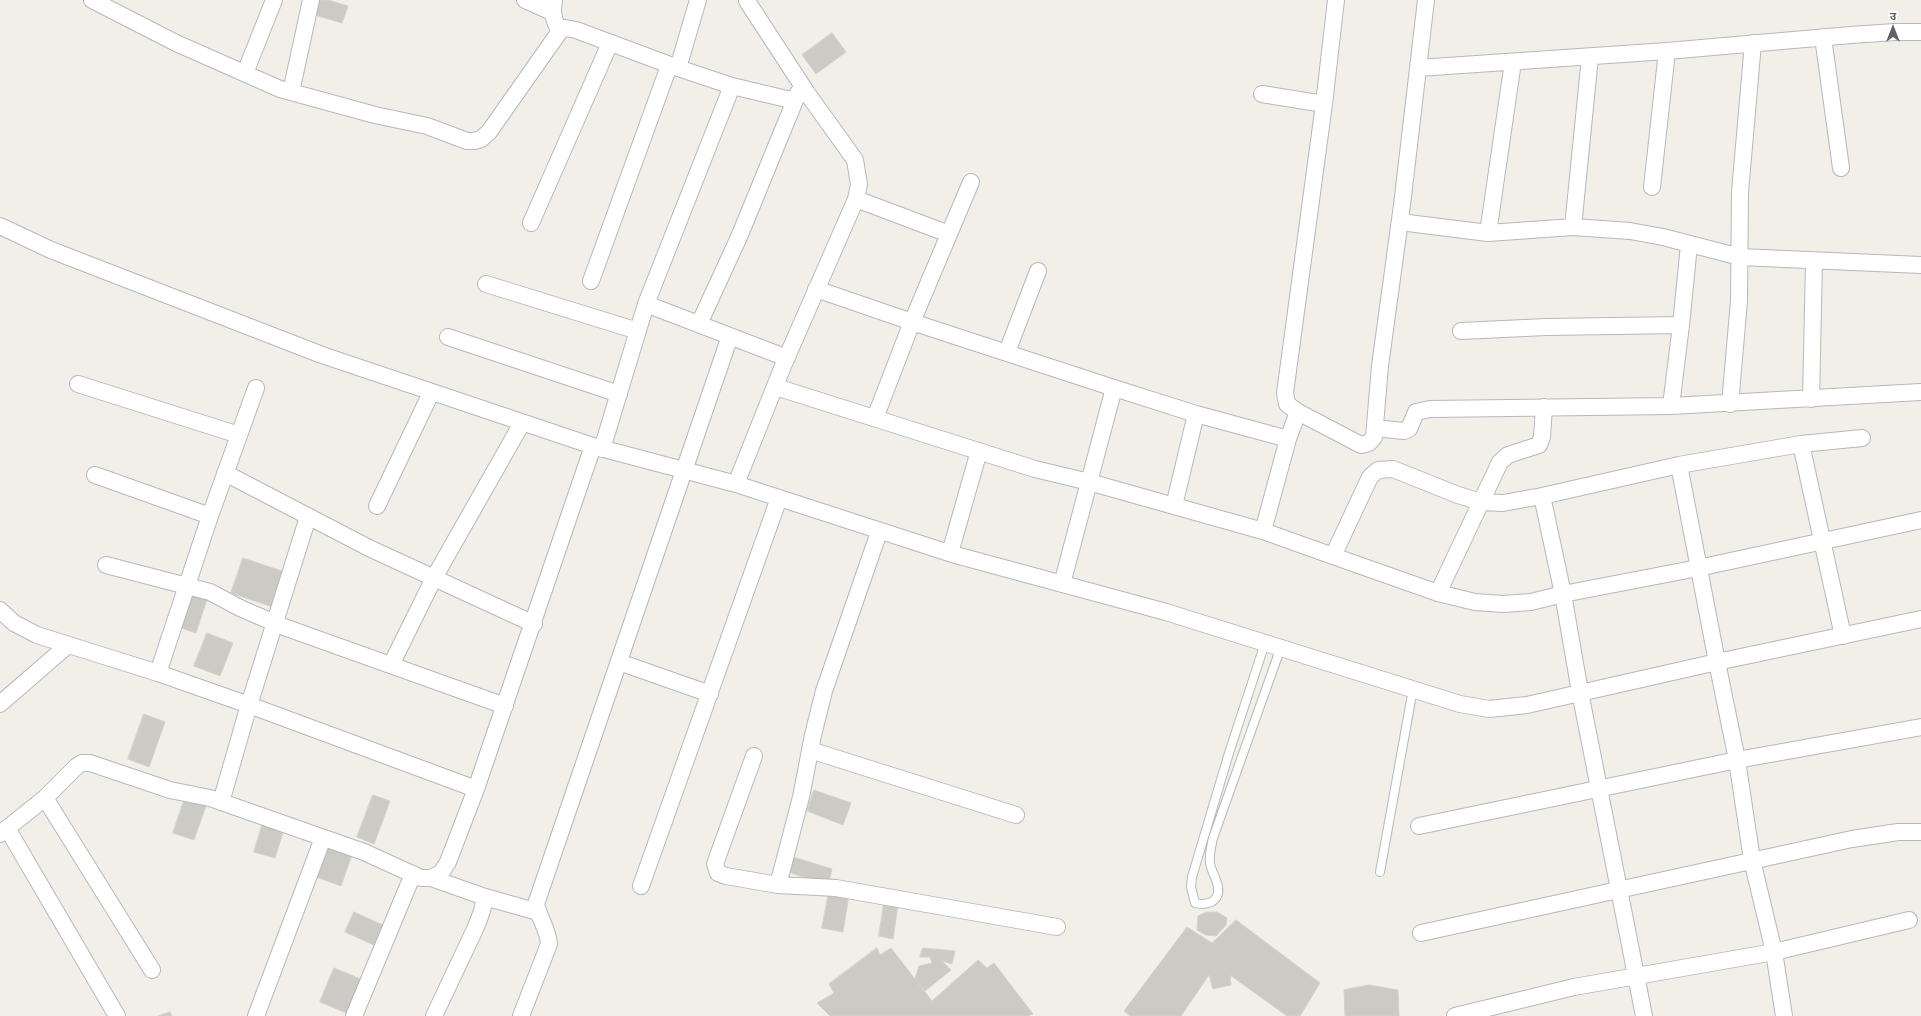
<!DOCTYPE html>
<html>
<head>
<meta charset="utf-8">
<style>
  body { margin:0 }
  #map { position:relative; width:1921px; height:1016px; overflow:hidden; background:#f1efe8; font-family:Manrope,"Noto Sans Devanagari",sans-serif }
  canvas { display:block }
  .north { position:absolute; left:1873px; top:8px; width:40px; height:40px; -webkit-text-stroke:3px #fff; paint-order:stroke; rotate:0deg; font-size:11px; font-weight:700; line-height:16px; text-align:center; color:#5f6368 }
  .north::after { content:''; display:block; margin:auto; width:14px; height:18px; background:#5f6368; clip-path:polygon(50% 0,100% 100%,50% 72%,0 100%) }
</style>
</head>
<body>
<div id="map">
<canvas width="1921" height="1016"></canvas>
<div class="north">उ</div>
</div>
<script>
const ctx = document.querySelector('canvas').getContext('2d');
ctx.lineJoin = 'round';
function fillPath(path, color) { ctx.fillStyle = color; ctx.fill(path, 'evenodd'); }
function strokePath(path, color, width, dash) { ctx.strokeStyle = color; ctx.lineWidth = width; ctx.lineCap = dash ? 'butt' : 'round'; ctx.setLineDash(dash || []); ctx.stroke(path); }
const building = new Path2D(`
  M316,0H328L348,6L342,23L311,14Z
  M832,33L846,52L816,74L802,55Z
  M243,558L285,572L273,607L231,593Z
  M194,588L209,593L196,633L181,628Z
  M207,633L233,643L220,676L194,666Z
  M144,714L165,722L149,767L128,759Z
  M814,790L851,803L843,825L807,811Z
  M186,795L207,803L194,840L173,833Z
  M373,795L390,801L374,844L357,837Z
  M264,819L285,826L275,858L254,852Z
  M328,843L353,852L341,886L316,877Z
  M793,857L832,869L828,886L789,872Z
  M829,891L849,895L843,932L822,928Z
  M884,903L898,905L893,939L879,936Z
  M354,912L385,926L376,946L345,932Z
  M1207,912H1217L1227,918L1226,925L1216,936L1206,935L1197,930L1198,916Z
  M1236,920L1320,983L1300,1016H1287L1230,975L1231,985L1213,989L1209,975L1181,1016H1130L1124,1011L1187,927L1212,943Z
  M877,948L880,955L891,948L932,1001L978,960L987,968L994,963L1033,1014L1027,1016H830L817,1003L834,993L829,984Z
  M923,948L955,951L952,964L942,961L951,970L925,991L915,979L919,966L932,963L930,957H920Z
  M334,968L363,980L349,1014L320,1002Z
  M1369,985L1398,990L1399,1016H1345L1344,990Z
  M170,1012L172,1016H159Z`);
fillPath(building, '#cccac5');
strokePath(building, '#d6d1c6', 1);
const lane = new Path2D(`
  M1265,643L1229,753L1192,877L1191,887L1195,903C1207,906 1220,902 1218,887C1217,879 1211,871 1210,863C1209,855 1211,847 1213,838L1281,647
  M1380,872L1413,689`);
const street = new Path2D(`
  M92,0L176,43L280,89L375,115L427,126L467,141H474L481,139L489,132L560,31L565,28L576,30L678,68L732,86L795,101
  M525,0L552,12
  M554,0C552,13 553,20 560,31
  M1823,37L1841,168
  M678,68L698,0
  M1418,68L1667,51L1851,35L1895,32H1921
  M245,73L274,0
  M291,92L311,0
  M1262,94L1324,104L1285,393L1287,404L1298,412L1361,445L1369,443L1374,437L1380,366L1402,205L1426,0
  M1324,104L1336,0
  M1652,187L1667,51
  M856,199L949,234
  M1400,222L1488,233L1573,227L1630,231L1663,237L1740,257L1921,265
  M531,223L610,43
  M0,226L51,250L322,355L593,446L736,484L952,554L1166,612L1460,704L1489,709L1527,705L1717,662L1679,465
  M1573,227L1590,57
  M1488,233L1513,62
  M591,281L669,66
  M486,284L638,331
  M816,289L912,322L1114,388L1196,414L1288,439
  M646,304L787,358
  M699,324L739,237L798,93
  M1461,331L1546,327L1681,325
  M448,337L619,394
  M1007,352L1038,271
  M78,384L239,435
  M776,387L1035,469L1089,482L1263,531L1333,556
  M1811,399L1814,262
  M1730,404L1739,301L1740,192L1753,43
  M1671,406L1681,325L1689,245
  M875,418L912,322L971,182
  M1375,428L1404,431L1409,429L1416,412L1430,409L1671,406L1921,392
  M1801,444L1843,636
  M602,449L646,304L732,86
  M225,473L369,548L534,624
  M95,475L210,516
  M736,484L783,366L856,199L859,184L855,160L807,93L747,1
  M1542,496L1679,465L1801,444L1862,438
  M377,506L431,393
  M1174,506L1196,414
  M1263,531L1288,439L1298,412
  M879,532L824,691L813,735L801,797L778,885L836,888L1057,927
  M950,553L979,451
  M106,565L210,592L240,608L284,627L505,706
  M1062,584L1114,388
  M1438,593L1500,462L1508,455L1539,445L1542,437L1544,407
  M0,610L14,623L37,635L158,673L249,705L476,789
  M619,662L710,694
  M391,665L434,578L522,423
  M158,673L210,516L256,388
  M0,704L68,645
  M810,750L1016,815
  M754,756L715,864L718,873L726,876L778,885
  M45,798L152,970
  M221,802L249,705L308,517
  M1419,826L1737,760L1921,727
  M7,828L117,1016
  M0,834L45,798L77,766L82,763H90L170,790L210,798L364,852L421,878H431L441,873L448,862L476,789L593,446
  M431,878L485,897L482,911L476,927L434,1016
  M641,886L779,498
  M485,897L538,912
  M1421,933L1852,839L1898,832H1921
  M256,1016L323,838
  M354,1016L413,874
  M521,1016L549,944C548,929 539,918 536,904L730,336
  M1455,1016L1574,987L1774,952L1909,920
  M1644,1016L1580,692L1563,594L1542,496L1503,503L1481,502L1458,495L1393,469L1378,470L1370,477L1333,556L1438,593L1475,602L1503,604L1531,602L1563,594L1698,568L1921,520
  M1784,1016L1774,952L1752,860L1737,760L1717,662L1921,619`);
strokePath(lane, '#b5b8bc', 10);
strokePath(street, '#b5b8bc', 18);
strokePath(lane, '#fff', 8);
strokePath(street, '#fff', 16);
</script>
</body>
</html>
